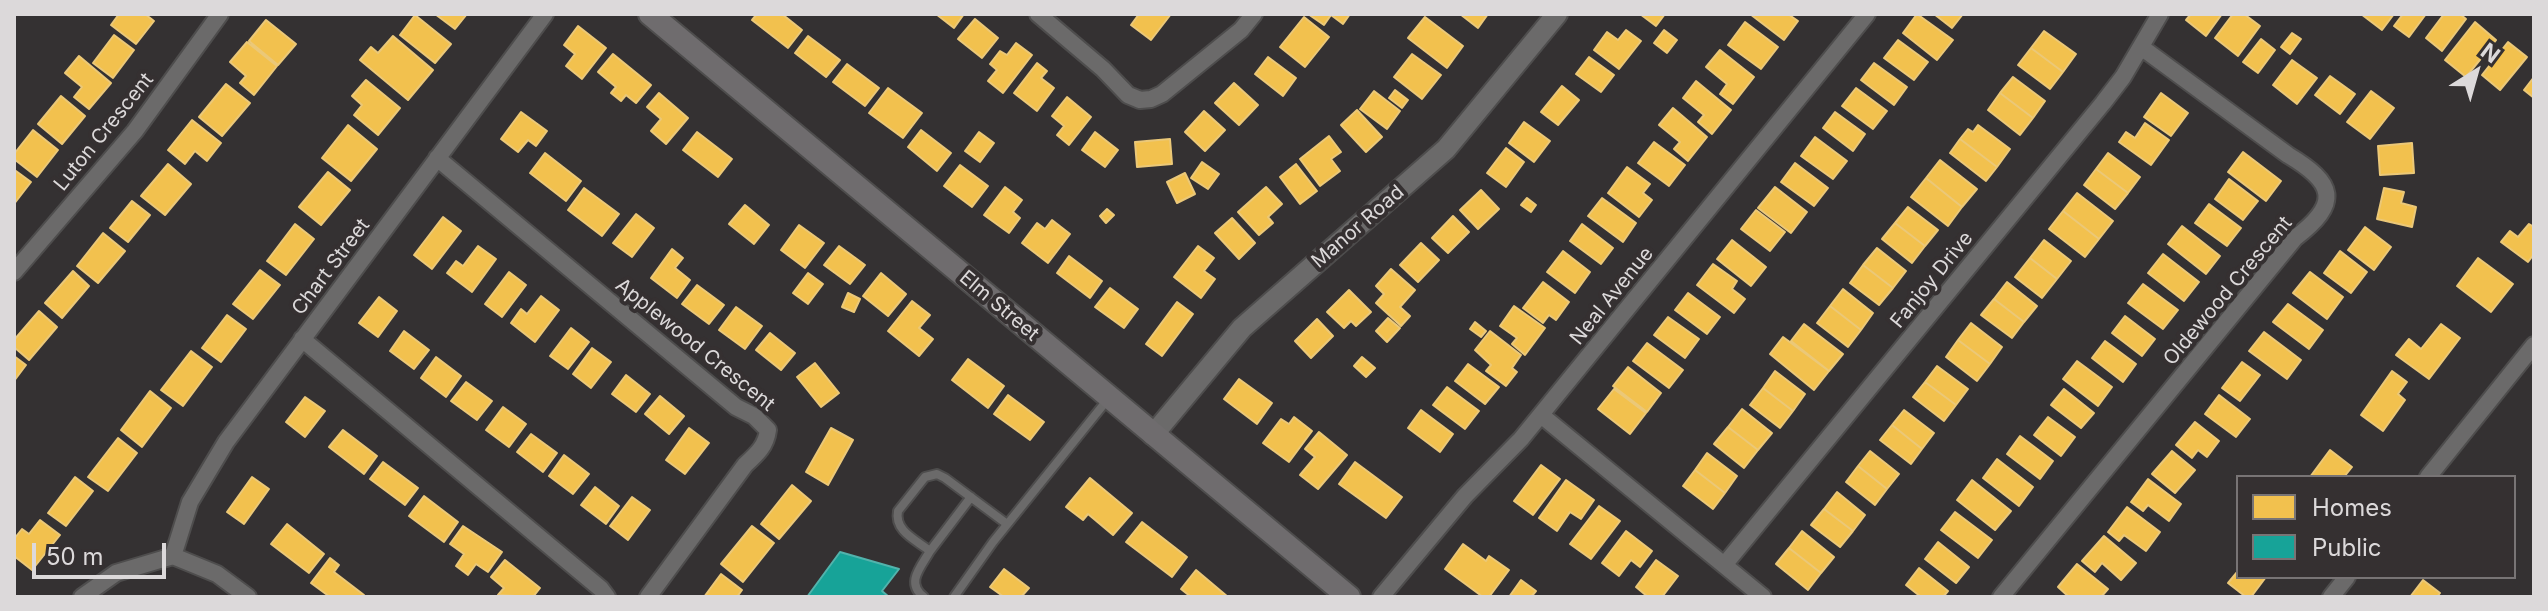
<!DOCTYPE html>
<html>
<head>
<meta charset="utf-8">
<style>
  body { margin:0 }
  #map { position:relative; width:2548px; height:611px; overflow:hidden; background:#343132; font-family:Inter,sans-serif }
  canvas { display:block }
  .frame { position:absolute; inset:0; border:16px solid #dcd9da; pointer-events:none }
  .legend { position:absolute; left:2236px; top:475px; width:280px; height:104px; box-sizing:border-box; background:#353031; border:2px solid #787475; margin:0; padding:10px 14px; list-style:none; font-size:24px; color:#dcd9da }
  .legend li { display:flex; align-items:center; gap:16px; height:40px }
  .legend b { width:40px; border:2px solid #787475 }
  .north { position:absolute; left:2436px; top:32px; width:80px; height:80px; -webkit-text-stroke:6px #353031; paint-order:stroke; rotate:37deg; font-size:22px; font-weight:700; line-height:32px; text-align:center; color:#dcd9da }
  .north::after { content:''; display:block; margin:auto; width:28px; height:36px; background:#dcd9da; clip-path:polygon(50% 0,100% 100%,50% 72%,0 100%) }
  .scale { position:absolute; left:32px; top:543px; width:134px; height:36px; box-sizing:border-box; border:4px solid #dcd9da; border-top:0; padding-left:10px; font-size:24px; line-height:28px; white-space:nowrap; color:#dcd9da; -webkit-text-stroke:6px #353031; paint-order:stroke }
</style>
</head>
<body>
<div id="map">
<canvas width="2548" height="611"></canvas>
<div class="frame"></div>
<ul class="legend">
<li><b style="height:22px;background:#f2c14e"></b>Homes</li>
<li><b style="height:22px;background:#17a398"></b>Public</li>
</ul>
<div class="north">N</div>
<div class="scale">50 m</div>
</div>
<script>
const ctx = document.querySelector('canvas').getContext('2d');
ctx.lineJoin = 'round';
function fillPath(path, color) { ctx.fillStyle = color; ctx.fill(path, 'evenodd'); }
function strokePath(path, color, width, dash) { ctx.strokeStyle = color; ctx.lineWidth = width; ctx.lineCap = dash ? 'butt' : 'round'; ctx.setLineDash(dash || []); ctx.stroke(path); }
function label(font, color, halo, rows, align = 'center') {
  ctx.font = font + ' Inter,sans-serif'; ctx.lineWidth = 8; ctx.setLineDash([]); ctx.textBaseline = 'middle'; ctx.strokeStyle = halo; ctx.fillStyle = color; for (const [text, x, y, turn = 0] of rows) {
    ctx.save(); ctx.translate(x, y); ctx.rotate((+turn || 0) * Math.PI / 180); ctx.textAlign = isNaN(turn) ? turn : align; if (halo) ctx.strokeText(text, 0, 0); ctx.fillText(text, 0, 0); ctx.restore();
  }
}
const homes = new Path2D(`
  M119,14H145L154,21L136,44L111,25Z
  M435,14H467L455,29Z
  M757,14H782L802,30L788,48L752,20Z
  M936,14H964L954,28Z
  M1139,14H1171L1151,40L1131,25Z
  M1308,14H1350L1343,24L1331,15L1324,25Z
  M1460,14H1488L1478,28Z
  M1640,14H1665L1656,26Z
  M1750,14H1788L1798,21L1784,40Z
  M1917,14L1953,40L1937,60L1903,33Z
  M1934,14H1963L1952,28Z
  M2191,14H2222L2206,36L2186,20Z
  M2233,14H2244L2260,26L2238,56L2215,38Z
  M2361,14H2394L2382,30Z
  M2403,14H2426L2409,37L2394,26Z
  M2444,14H2460L2466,19L2442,51L2426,38Z
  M415,15L451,44L435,63L400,35Z
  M1304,17L1329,37L1305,67L1280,47Z
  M1425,17L1463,46L1447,68L1408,38Z
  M975,19L998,38L982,58L958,39Z
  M266,20L296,44L278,65L249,41Z
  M1745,22L1778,47L1761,69L1728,45Z
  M2475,22L2496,40L2466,77L2445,60Z
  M578,26L606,48L582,79L566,66L575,54L564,45Z
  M1626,30L1641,41L1619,69L1594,50L1607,32L1618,40Z
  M1664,30L1677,40L1667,53L1654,43Z
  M2044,31L2076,54L2063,72L2031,48Z
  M2292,33L2301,39L2290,54L2281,47Z
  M114,35L134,50L113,78L93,63Z
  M393,36L433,70L408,100L360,60L371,47L378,53Z
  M808,36L840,60L826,77L795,53Z
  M2261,39L2275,50L2258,73L2243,62Z
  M1898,40L1928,62L1914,80L1884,58Z
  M247,42L277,66L254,95L240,83L246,76L230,62Z
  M2508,42L2527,57L2500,90L2482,75Z
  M1016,43L1032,55L1003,93L988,81L997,70L990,64L1000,51L1007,55Z
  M2031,48L2063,72L2050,89L2018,65Z
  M1720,50L1754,77L1733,104L1720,94L1727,84L1706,67Z
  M613,54L651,85L636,103L626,95L621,101L611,93L616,87L598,72Z
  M1412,54L1441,75L1422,99L1394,77Z
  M79,56L111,83L89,109L74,97L82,87L65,73Z
  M1268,57L1296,78L1283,96L1255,74Z
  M1589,57L1614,75L1601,92L1576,74Z
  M2292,60L2317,78L2297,104L2273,85Z
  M1037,63L1047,71L1041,78L1054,88L1037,111L1014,93Z
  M1874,63L1907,87L1894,105L1861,80Z
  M847,64L879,88L865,106L833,82Z
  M2330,76L2355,94L2340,114L2315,95Z
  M2013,77L2045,101L2033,118L2000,93Z
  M2534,77V98L2524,90Z
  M366,80L400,108L378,135L354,115L362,105L352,96Z
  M1696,81L1731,110L1712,134L1698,122L1704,115L1683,98Z
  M1234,83L1258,105L1239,125L1215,103Z
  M226,84L250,103L222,136L199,117Z
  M1562,86L1579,100L1558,125L1541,112Z
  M888,88L922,113L903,138L869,113Z
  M1856,88L1887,111L1873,129L1842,106Z
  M1395,90L1408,100L1402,108L1389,98Z
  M1374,91L1400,111L1387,129L1360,109Z
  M2371,91L2394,108L2370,139L2347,122Z
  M659,93L688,118L666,144L651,131L661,119L647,107Z
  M2000,93L2033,118L2020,135L1988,110Z
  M2161,93L2188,113L2171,136L2144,117Z
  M61,96L85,116L62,144L38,124Z
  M1067,97L1091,117L1069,145L1057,135L1064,126L1052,116Z
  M1673,108L1707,137L1688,161L1674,149L1680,142L1659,125Z
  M1357,110L1382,137L1366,152L1341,125Z
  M1204,111L1225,130L1205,151L1185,132Z
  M521,112L547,131L536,146L528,140L518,152L501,139Z
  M1835,112L1865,134L1853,151L1823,128Z
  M192,120L221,143L207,161L195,151L185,164L168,150Z
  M1524,122L1550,141L1534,162L1509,143Z
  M2145,123L2169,140L2151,165L2119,142L2126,132L2135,138Z
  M348,125L377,149L351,181L322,158Z
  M1978,125L2010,149L1997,167L1960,139L1968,129L1973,132Z
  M33,130L58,150L37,177L14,159V154Z
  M921,130L951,153L937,171L908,147Z
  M697,132L732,159L718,177L683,150Z
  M979,132L994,143L980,162L965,151Z
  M1095,132L1118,150L1105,167L1082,150Z
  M1329,136L1341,152L1331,159L1340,171L1320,186L1300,159Z
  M1815,137L1847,161L1833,179L1801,156Z
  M1170,139L1172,164L1137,167L1135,142Z
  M1960,139L1997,167L1986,181L1950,153Z
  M1654,142L1685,165L1669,186L1638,163Z
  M2412,143L2414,173L2380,175L2378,146Z
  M1506,148L1524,162L1506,187L1487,173Z
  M2243,152L2281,181L2266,201L2228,172Z
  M545,153L581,181L566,201L530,173Z
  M2108,153L2140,177L2128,193L2096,169Z
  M1940,160L1977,189L1962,207L1926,178Z
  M1202,162L1219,174L1208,189L1191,178Z
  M1795,163L1828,188L1814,206L1781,182Z
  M168,164L191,184L165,215L141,196Z
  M1296,164L1317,191L1300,204L1280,177Z
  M960,165L988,186L972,207L944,186Z
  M1627,167L1650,184L1643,193L1652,200L1639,217L1608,193Z
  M2096,169L2128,193L2115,209L2084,185Z
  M16,171L31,182L14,204V173Z
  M328,172L350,190L321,225L299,207Z
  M1185,173L1195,194L1177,203L1167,182Z
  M1926,178L1962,207L1948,226L1911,197Z
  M2229,179L2258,201L2243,220L2215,199Z
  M1005,187L1022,200L1013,212L1020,218L1009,233L984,215Z
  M1266,187L1282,204L1268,217L1273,223L1259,235L1238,212Z
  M1775,187L1807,212L1791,233L1758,208Z
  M584,188L619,214L602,236L568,210Z
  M2384,188L2404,192L2401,203L2416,207L2412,227L2377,219Z
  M1481,190L1499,209L1478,229L1460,210Z
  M2077,193L2113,221L2099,239L2063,211Z
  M1527,198L1536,205L1531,212L1521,205Z
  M1602,198L1636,223L1623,242L1588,216Z
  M132,201L150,215L128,242L110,228Z
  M2209,204L2241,228L2227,246L2195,223Z
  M745,205L769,225L754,244L729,224Z
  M1908,207L1938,230L1925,246L1895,223Z
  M1107,209L1114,215L1106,223L1100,216Z
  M1756,210L1785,232L1770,251L1741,229Z
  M2063,211L2099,239L2085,257L2049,229Z
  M636,214L654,228L632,257L613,243Z
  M1453,216L1469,232L1448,253L1432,238Z
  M443,217L461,231L432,269L414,255Z
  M1232,218L1255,243L1239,259L1215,233Z
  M1052,220L1070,234L1048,263L1022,243L1037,223L1045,229Z
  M1895,223L1925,246L1912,263L1882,239Z
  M295,224L314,239L286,275L267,261Z
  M1582,224L1613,248L1601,264L1570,241Z
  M2529,224L2534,227V254L2528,262L2501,242L2510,231L2518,237Z
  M799,225L824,243L805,268L781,250Z
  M2182,226L2220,256L2206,274L2168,244Z
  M2365,227L2391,247L2374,270L2348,250Z
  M103,233L125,251L98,283L77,266Z
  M1732,240L1766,267L1751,286L1717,259Z
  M2044,240L2071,261L2057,279L2030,258Z
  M1421,243L1439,260L1418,282L1400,265Z
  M478,246L496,259L472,292L447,273L456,261L463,266Z
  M839,246L865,265L850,284L824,265Z
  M1198,246L1214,258L1204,271L1215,279L1201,298L1174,277Z
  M1877,248L1906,271L1893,288L1863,265Z
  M672,249L683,258L675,268L690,280L677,298L651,278Z
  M1563,251L1590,272L1575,293L1547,272Z
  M2340,251L2367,272L2351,293L2324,273Z
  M2163,254L2199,282L2184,301L2148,273Z
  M1069,256L1102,281L1090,298L1057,273Z
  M2030,258L2057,279L2042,298L2015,277Z
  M2478,258L2513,284L2491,312L2457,286Z
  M1713,264L1737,281L1732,289L1745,299L1734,313L1697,285Z
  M1863,265L1893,288L1879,305L1850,283Z
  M1391,269L1415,290L1400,307L1410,316L1401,326L1376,303L1384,294L1376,286Z
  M260,270L280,285L253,319L233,304Z
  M73,271L89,286L62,318L45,303Z
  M509,272L526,285L502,317L485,304Z
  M2310,272L2343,297L2327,319L2293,293Z
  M808,273L823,284L808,304L793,293Z
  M881,273L906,294L888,316L863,296Z
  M1543,282L1569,302L1556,320L1549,315L1543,323L1523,308Z
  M2007,282L2037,306L2024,322L1994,299Z
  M2143,284L2178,310L2163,329L2128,303Z
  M697,285L724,305L709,324L682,304Z
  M1110,288L1138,309L1124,328L1095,307Z
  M1843,289L1873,313L1861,330L1830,306Z
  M1349,290L1371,312L1356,326L1351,321L1344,328L1327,312Z
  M848,293L860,299L854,312L842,307Z
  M1688,293L1720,317L1707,334L1675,310Z
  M541,296L559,310L535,342L511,323L521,309L527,314Z
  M379,297L397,311L378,337L359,323Z
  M1994,299L2024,322L2012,338L1981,315Z
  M912,301L930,315L919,328L933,339L919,356L888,331Z
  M1177,302L1193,314L1162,356L1146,344Z
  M2288,304L2323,330L2309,349L2273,322Z
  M1514,306L1545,328L1525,355L1512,344L1517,338L1500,326Z
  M1830,306L1861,330L1848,347L1817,323Z
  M736,307L762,326L745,349L719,330Z
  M39,311L57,327L29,360L14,347V340Z
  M227,315L246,329L221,362L202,348Z
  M2125,316L2155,339L2142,356L2112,333Z
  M1668,317L1699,339L1685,358L1654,335Z
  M1388,318L1400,328L1387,342L1376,331Z
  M1317,319L1333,336L1311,358L1295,341Z
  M1475,322L1486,331L1481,337L1470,329Z
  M1971,323L2002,347L1990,364L1958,340Z
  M1804,324L1843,354L1829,371L1791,341Z
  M2441,324L2460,338L2429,379L2396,355L2409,339L2421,349Z
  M571,328L589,342L568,369L550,356Z
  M404,331L429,350L414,369L390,351Z
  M1490,331L1521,355L1512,368L1517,372L1506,386L1486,371L1491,365L1475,350Z
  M2264,332L2301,360L2287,379L2249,351Z
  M770,333L795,353L781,370L756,350Z
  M1783,337L1829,371L1814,390L1770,354Z
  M1958,340L1990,364L1977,381L1946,357Z
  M2105,341L2136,364L2123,382L2092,358Z
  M1647,343L1683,370L1669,388L1633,361Z
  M592,348L611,362L591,388L573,374Z
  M191,351L212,367L183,406L161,390Z
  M14,356L26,365L14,381Z
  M436,357L461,376L446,397L421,378Z
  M1362,357L1375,368L1366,377L1354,366Z
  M968,359L1004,386L988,408L952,380Z
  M2077,361L2112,387L2098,406L2063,379Z
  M2242,362L2260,375L2240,401L2222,388Z
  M815,363L839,393L821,407L797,377Z
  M1468,364L1499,387L1485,404L1455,381Z
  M1937,366L1968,389L1956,405L1925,382Z
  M1628,367L1661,393L1647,412L1613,386Z
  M1775,371L1805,394L1793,411L1763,388Z
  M2392,371L2407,382L2398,394L2405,400L2383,431L2361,415Z
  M626,375L650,394L636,412L612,394Z
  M1239,379L1272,403L1257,424L1224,399Z
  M466,382L492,401L477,420L451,401Z
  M1925,382L1956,405L1944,421L1913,397Z
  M1447,387L1479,411L1465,429L1433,405Z
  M1763,388L1793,411L1780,428L1750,405Z
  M1614,389L1646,413L1630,434L1598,409Z
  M2064,389L2094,413L2081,428L2051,405Z
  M150,391L171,408L142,447L121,430Z
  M1008,395L1044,422L1030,440L994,414Z
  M2219,395L2250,419L2236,437L2205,414Z
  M660,396L684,416L669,434L645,414Z
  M305,397L325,411L305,437L286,422Z
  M503,407L526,424L509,447L486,430Z
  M1742,409L1772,433L1758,450L1728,427Z
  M1421,410L1453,434L1440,452L1408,428Z
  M1904,410L1934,433L1922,449L1892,425Z
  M1294,417L1312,431L1289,462L1263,443L1281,419L1289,424Z
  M2048,417L2075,437L2061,456L2034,435Z
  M2195,422L2219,441L2207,457L2198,450L2192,458L2176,445Z
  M1892,425L1922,449L1911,464L1880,440Z
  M1728,427L1758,450L1744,468L1714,444Z
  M689,428L709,443L685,474L666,460Z
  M831,428L853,440L828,485L806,472Z
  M343,430L377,456L364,474L329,447Z
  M1319,432L1347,455L1318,489L1300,475L1315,457L1305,449Z
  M531,434L557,453L543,472L517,452Z
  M2020,436L2053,461L2040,479L2007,454Z
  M118,438L137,453L108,491L88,477Z
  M2330,450L2352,467L2344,477H2310Z
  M1870,451L1899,474L1887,489L1858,466Z
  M2172,451L2195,470L2175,493L2152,474Z
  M1707,453L1737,476L1725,493L1695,470Z
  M564,455L589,474L573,494L549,476Z
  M1997,459L2033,487L2019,506L1983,478Z
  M383,462L418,488L405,505L370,479Z
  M1355,462L1402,497L1386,518L1339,484Z
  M1541,465L1560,479L1533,515L1514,501Z
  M1858,466L1887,489L1875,505L1846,482Z
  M1695,470L1725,493L1713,509L1683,486Z
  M75,477L93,491L66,526L48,513Z
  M252,477L269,489L244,524L227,512Z
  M1090,478L1132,513L1113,535L1088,514L1083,520L1066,507Z
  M2148,479L2181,504L2169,521L2148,505L2143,511L2131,502Z
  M1566,480L1594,500L1581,519L1570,512L1557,531L1539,518Z
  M1972,480L2011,511L1995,530L1957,500Z
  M792,485L811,501L779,539L761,524Z
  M595,487L619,506L606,524L581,505Z
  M1837,492L1865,515L1853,531L1824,509Z
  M424,496L458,522L444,542L409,516Z
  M632,497L650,510L628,540L610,526Z
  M1599,506L1620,521L1591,559L1570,544Z
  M2127,507L2160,532L2146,551L2124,535L2119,541L2108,532Z
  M1824,509L1853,531L1840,547L1811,525Z
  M1955,512L1992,540L1978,558L1941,530Z
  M40,520L60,535L32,570L14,556V539L22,529L29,534Z
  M1142,522L1187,557L1172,577L1126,542Z
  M287,524L324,554L309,573L271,544Z
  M463,526L502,552L488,572L476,564L468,575L456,566L464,554L450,544Z
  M752,526L774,543L743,582L721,564Z
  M1626,531L1652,551L1640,567L1631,560L1619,576L1602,563Z
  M1802,531L1834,557L1821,573L1789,548Z
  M2104,536L2136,563L2121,580L2102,563L2095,572L2082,561Z
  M1938,542L1969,567L1956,583L1925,559Z
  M1463,544L1486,561L1489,556L1509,570L1489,597H1483L1445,569Z
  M1789,548L1821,573L1808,590L1776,564Z
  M330,558L339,565L334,572L364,595L362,597H330L311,583Z
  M505,560L540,588L533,597L498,595L504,588L491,577Z
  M1656,560L1678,576L1662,597H1648L1636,587Z
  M2077,564L2108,589L2101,597H2069L2058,587Z
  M1919,568L1948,591L1943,597H1921L1906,585Z
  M1004,569L1029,588L1021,597H1004L990,587Z
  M1196,570L1228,597H1191L1181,589Z
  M2238,571V577H2266L2251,597H2246L2228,583Z
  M721,574L742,590L737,597H704Z
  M1521,580L1536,591L1531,597H1509Z
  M2423,580L2440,593L2437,597H2410Z`);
fillPath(homes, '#f2c14e');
strokePath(homes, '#ebc878', 2);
const public = new Path2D(`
  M840,552L899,569L882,591L889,597H807Z`);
fillPath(public, '#17a398');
strokePath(public, '#52b3ac', 2);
const service = new Path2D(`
  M930,551L971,497
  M924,597C905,583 921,567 930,551C916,540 894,531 898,511L925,477L937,474L945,478L1007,524
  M954,597L993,542L1108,399`);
const minor = new Path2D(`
  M1038,14L1103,69L1128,95L1140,100L1151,99L1162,94L1241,30L1254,14
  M437,158L736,407L754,416L768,430C766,446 757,454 745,465L648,597
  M14,272L135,131L220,14
  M302,339L601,589L607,597
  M1541,415L1763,597
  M2428,477L2534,345
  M173,556L190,502L226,442L545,14
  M1725,564L2103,103L2123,77L2160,14
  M82,597L116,573L173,556L217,574L248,597
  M1381,597L1465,496L1521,439L1867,14
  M2001,597L2295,238C2341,203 2335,183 2288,155L2141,47
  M2331,597L2347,577`);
const tertiary = new Path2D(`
  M1153,435L1242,328L1446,149L1557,14`);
const secondary = new Path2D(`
  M650,14L1349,597`);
strokePath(service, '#4e4d4d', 12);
strokePath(minor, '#4e4d4d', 20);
strokePath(tertiary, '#4e4d4d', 24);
strokePath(secondary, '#4e4d4d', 26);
strokePath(service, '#6b6a6a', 8);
strokePath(minor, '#6b6a6a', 16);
strokePath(tertiary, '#6b6a6a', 20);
strokePath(secondary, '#6f6c6e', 22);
label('20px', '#dcd9da', '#353031', [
  ["Luton Crescent",104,132,-51],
  ["Manor Road",1358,227,-41],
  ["Chart Street",331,267,-53],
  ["Fanjoy Drive",1932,280,-51],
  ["Oldewood Crescent",2228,291,-50],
  ["Neal Avenue",1612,296,-51],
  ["Elm Street",999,306,40],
  ["Applewood Crescent",695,345,39]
]);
</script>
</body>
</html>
